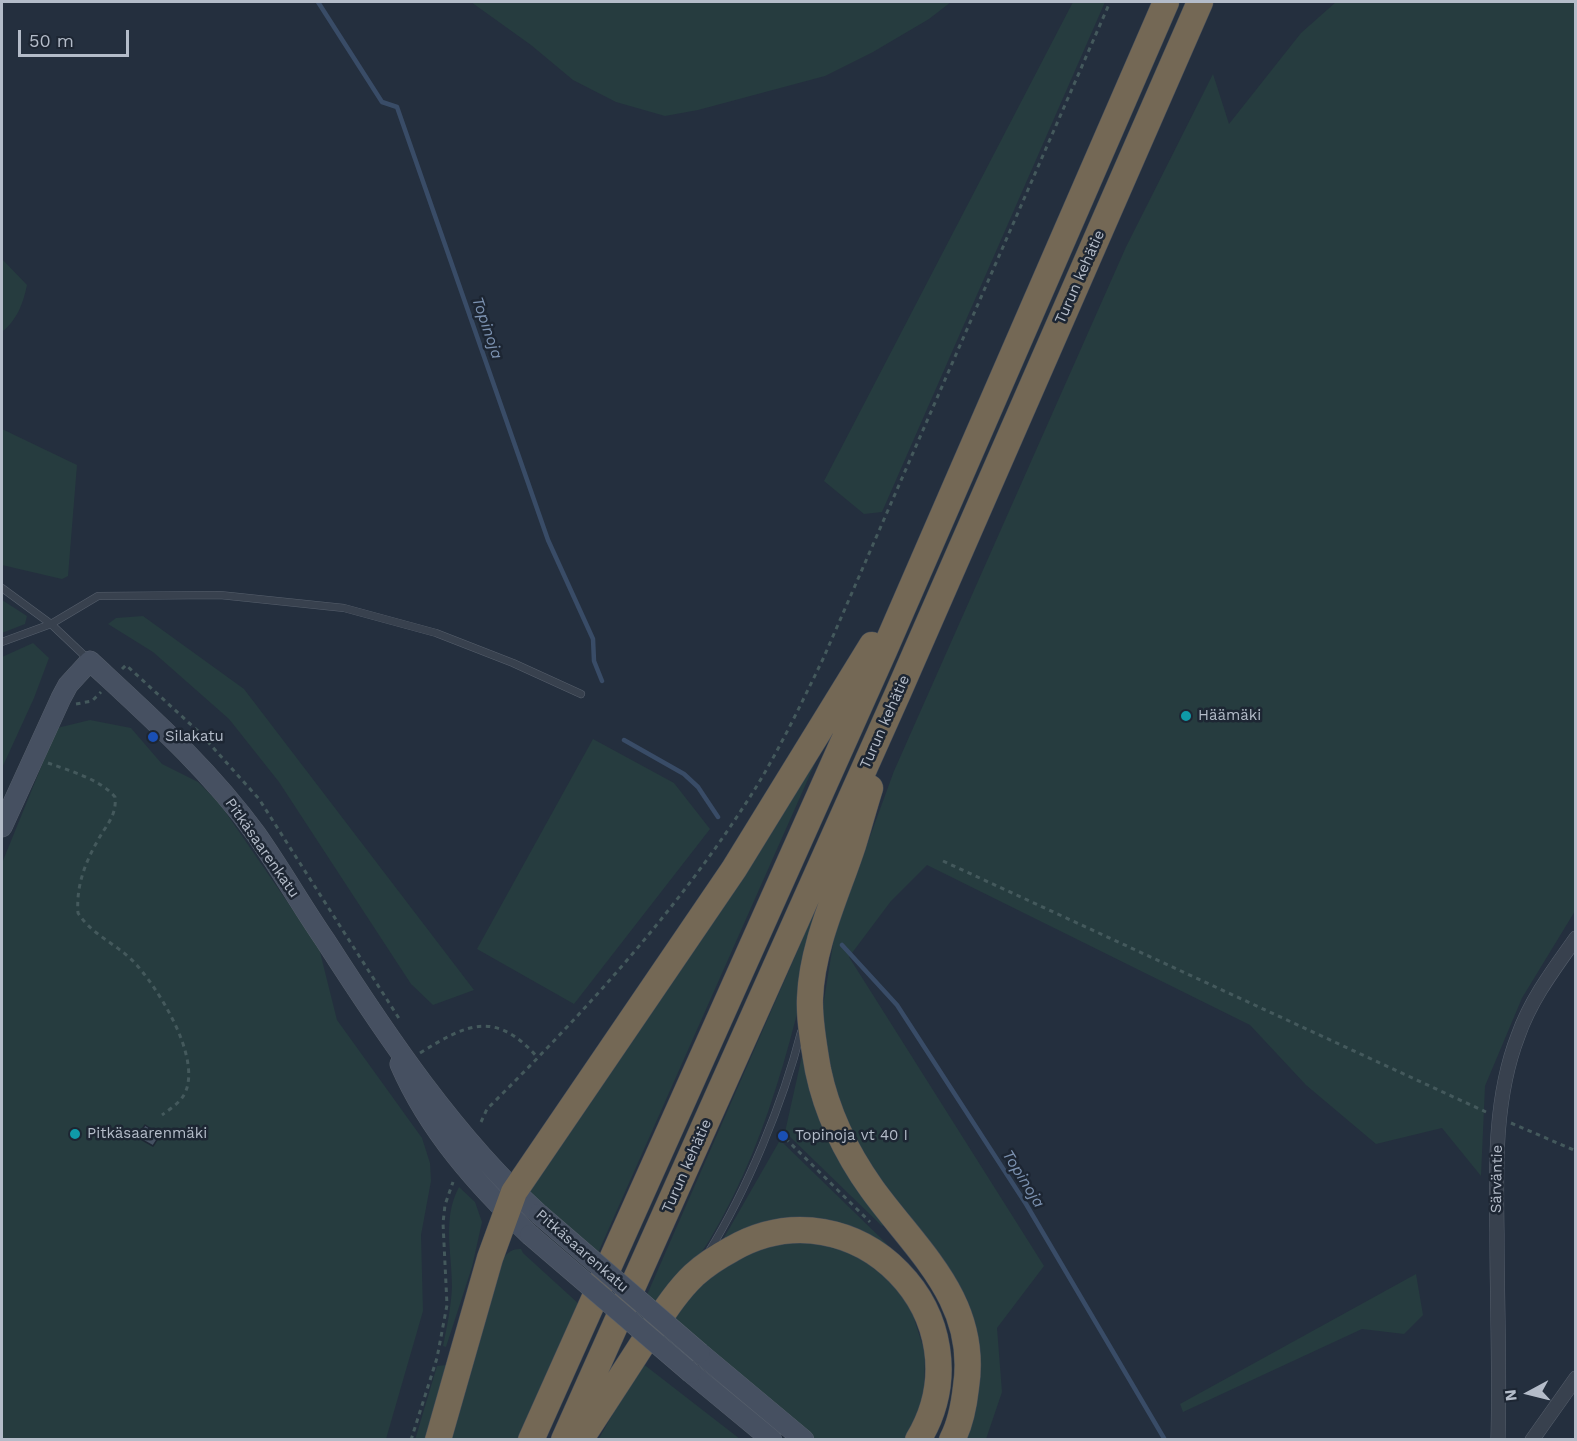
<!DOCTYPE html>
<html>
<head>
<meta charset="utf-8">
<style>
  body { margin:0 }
  #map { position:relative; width:1577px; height:1441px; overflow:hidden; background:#242f3e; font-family:"Work Sans",sans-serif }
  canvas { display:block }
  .frame { position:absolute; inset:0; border:3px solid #b4bcc9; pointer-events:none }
  .north { position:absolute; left:1499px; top:1363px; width:60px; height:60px; -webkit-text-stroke:4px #1d2633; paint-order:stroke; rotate:263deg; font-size:16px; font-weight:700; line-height:24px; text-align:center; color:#b4bcc9 }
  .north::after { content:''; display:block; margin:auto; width:21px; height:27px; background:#b4bcc9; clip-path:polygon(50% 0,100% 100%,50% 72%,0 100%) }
  .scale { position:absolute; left:18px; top:30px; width:111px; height:27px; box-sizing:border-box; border:3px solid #b4bcc9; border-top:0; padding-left:8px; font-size:18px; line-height:21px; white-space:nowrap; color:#b4bcc9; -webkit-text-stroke:4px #1d2633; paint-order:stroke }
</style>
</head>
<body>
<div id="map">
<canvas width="1577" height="1441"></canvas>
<div class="frame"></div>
<div class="north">N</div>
<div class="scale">50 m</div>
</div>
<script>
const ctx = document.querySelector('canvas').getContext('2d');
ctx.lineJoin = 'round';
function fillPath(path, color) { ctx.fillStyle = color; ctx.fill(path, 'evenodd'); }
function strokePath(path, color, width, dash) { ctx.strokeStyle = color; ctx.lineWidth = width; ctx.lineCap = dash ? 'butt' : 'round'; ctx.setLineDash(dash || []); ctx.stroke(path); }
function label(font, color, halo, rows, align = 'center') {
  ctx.font = font + ' "Work Sans",sans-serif'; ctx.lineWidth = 5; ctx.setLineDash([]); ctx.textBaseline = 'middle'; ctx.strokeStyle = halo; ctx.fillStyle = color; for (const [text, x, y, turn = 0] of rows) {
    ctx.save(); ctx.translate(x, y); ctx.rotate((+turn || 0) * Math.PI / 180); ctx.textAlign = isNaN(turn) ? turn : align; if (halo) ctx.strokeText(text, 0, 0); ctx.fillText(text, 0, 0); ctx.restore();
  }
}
fillPath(new Path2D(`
  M471,2H951L929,19L873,52L825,76L698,110L665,116L616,102L573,80L531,45Z
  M1073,2H1105L882,512L864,514L824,481Z
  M1336,2H1575V911L1522,998L1485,1086L1481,1176L1442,1128L1376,1144L1306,1085L1250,1025L927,865L891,901L849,957L1044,1266L997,1328L1002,1392L986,1439H962L977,1353L967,1299L933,1248L871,1170L849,1129L829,1068L822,1012L835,932L894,771L1126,247L1213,74L1229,124L1301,33Z
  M2,259L27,285C23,304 17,320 2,332Z
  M2,429L77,465L68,576L62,579L2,565Z
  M2,600L27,616L25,624L2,633Z
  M143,616L244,689L474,990L433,1005L411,984L279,782L229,719L153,652L108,624L116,618Z
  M33,643L49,658L34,698L2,768V657Z
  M90,720L131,728L162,764L198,782L220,804L319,948L337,1020L422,1138L430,1163L431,1181L421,1235L423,1311L386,1439L2,1440V863L57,728Z
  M832,725L598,1253L524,1190Z
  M593,739L674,783L710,829L574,1004L477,949Z
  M828,881C800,1004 775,1131 709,1241C694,1264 677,1286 660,1308L646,1297Z
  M804,1047L889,1221L882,1226L785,1132Z
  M780,1140L888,1245L885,1249L849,1229L717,1250Z
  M459,1187L475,1202L482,1222L472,1267L446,1347L443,1346C447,1327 451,1307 452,1287C452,1252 442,1219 459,1187Z
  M810,1239L856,1254L895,1285L911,1309L925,1353L924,1396L906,1439H814L711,1354L671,1317L700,1282L751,1249Z
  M521,1249L523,1253L580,1305L518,1439L447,1440L496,1273C501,1262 506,1248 521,1249Z
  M1416,1274L1423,1315L1404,1334L1362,1329L1183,1412L1180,1404Z
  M642,1363L740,1439L598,1440Z
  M447,1365L429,1439L415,1440L437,1366Z`), '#263c3f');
strokePath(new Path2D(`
  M318,2L382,102L397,107L548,540L593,639L594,661L602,681
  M624,740L684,774L698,787L718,817
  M842,945L897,1005L1026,1204L1165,1440`), '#394c67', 4.5);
const building = new Path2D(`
  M145,1125L160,1135L153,1146L137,1137Z`);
fillPath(building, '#455162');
strokePath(building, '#1f2835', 1.5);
const lane = new Path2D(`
  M2,588L51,624L88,659
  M2,642L51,624L98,596L220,595L344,608L436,633L513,663L581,694
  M708,1253C747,1190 783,1103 801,1032`);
const street = new Path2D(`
  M1498,1440C1500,1371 1497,1302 1497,1234C1496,1168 1494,1098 1518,1036C1531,999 1554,969 1576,938
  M1532,1440L1576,1378`);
const secondary = new Path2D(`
  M2,827L61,698L68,685L90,661C148,715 208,768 256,834C280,868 301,905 325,940C386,1035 455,1138 539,1214
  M400,1064C429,1131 478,1186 530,1235
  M700,1353L804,1440
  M691,1373L772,1440`);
const highway = new Path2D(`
  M870,788C864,807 859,826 853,845C837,894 812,945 810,998C809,1020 814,1047 818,1070C827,1113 847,1154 872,1189C917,1251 979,1301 966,1387C964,1405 961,1423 952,1440
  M438,1440L490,1258L514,1192L734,869L872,645
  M531,1440L884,651L1166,2
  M564,1440L898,693L1200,2
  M580,1440C602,1406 624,1373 645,1340C660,1318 675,1293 694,1275C705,1265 719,1256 732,1249C855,1179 991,1318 918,1440`);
strokePath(lane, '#565f6c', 8);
strokePath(street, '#565f6c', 15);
strokePath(secondary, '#565f6c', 21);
strokePath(highway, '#434c59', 27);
strokePath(new Path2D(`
  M122,669L126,665L200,733L259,799L400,1020
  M76,704L92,701L101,692
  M48,763C70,771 100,779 115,797C117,816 106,825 98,840C85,863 76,886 78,913C92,935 115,943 133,961C157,986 202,1057 185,1093C180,1103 170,1109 162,1115
  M943,861L1486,1112
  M420,1053C468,1023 496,1010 538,1058
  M481,1122L487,1109C583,1014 675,913 748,800C777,755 800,706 823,659L1110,2
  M1511,1123L1576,1151
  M779,1132L870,1222
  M411,1440L437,1358L447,1305L443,1223L445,1205L453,1182`), '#44595c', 3, [4.5, 4.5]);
strokePath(lane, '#38414e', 7);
strokePath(street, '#38414e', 14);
strokePath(secondary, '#465061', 20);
strokePath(highway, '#746855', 26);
const secondaryBridge = new Path2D(`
  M539,1214L700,1353
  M530,1235L691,1373`);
strokePath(secondaryBridge, '#565f6c', 21, []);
strokePath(secondaryBridge, '#465061', 20);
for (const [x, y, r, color] of [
  [1186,716,6,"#0f9aa8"],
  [153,737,6,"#1a4fb4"],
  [75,1134,6,"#0f9aa8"],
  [783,1136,6,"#1a4fb4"]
]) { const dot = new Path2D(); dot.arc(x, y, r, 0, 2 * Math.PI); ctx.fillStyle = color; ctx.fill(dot); strokePath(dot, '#1d2633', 2); }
label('15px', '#b4bcc9', '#1d2633', [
  ["Turun kehätie",1080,277,-66],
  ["Turun kehätie",885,722,-66],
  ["Pitkäsaarenkatu",262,848,55],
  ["Turun kehätie",687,1166,-66],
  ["Särväntie",1497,1179,-89],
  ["Pitkäsaarenkatu",582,1251,41]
]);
label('15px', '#b4bcc9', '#1d2633', [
  ["Häämäki",1198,716],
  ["Silakatu",165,737],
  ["Pitkäsaarenmäki",87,1134],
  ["Topinoja vt 40 I",795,1136]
], 'left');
label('italic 16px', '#7c92b1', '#1d2633', [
  ["Topinoja",487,328,71],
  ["Topinoja",1023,1179,58]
]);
</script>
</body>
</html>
